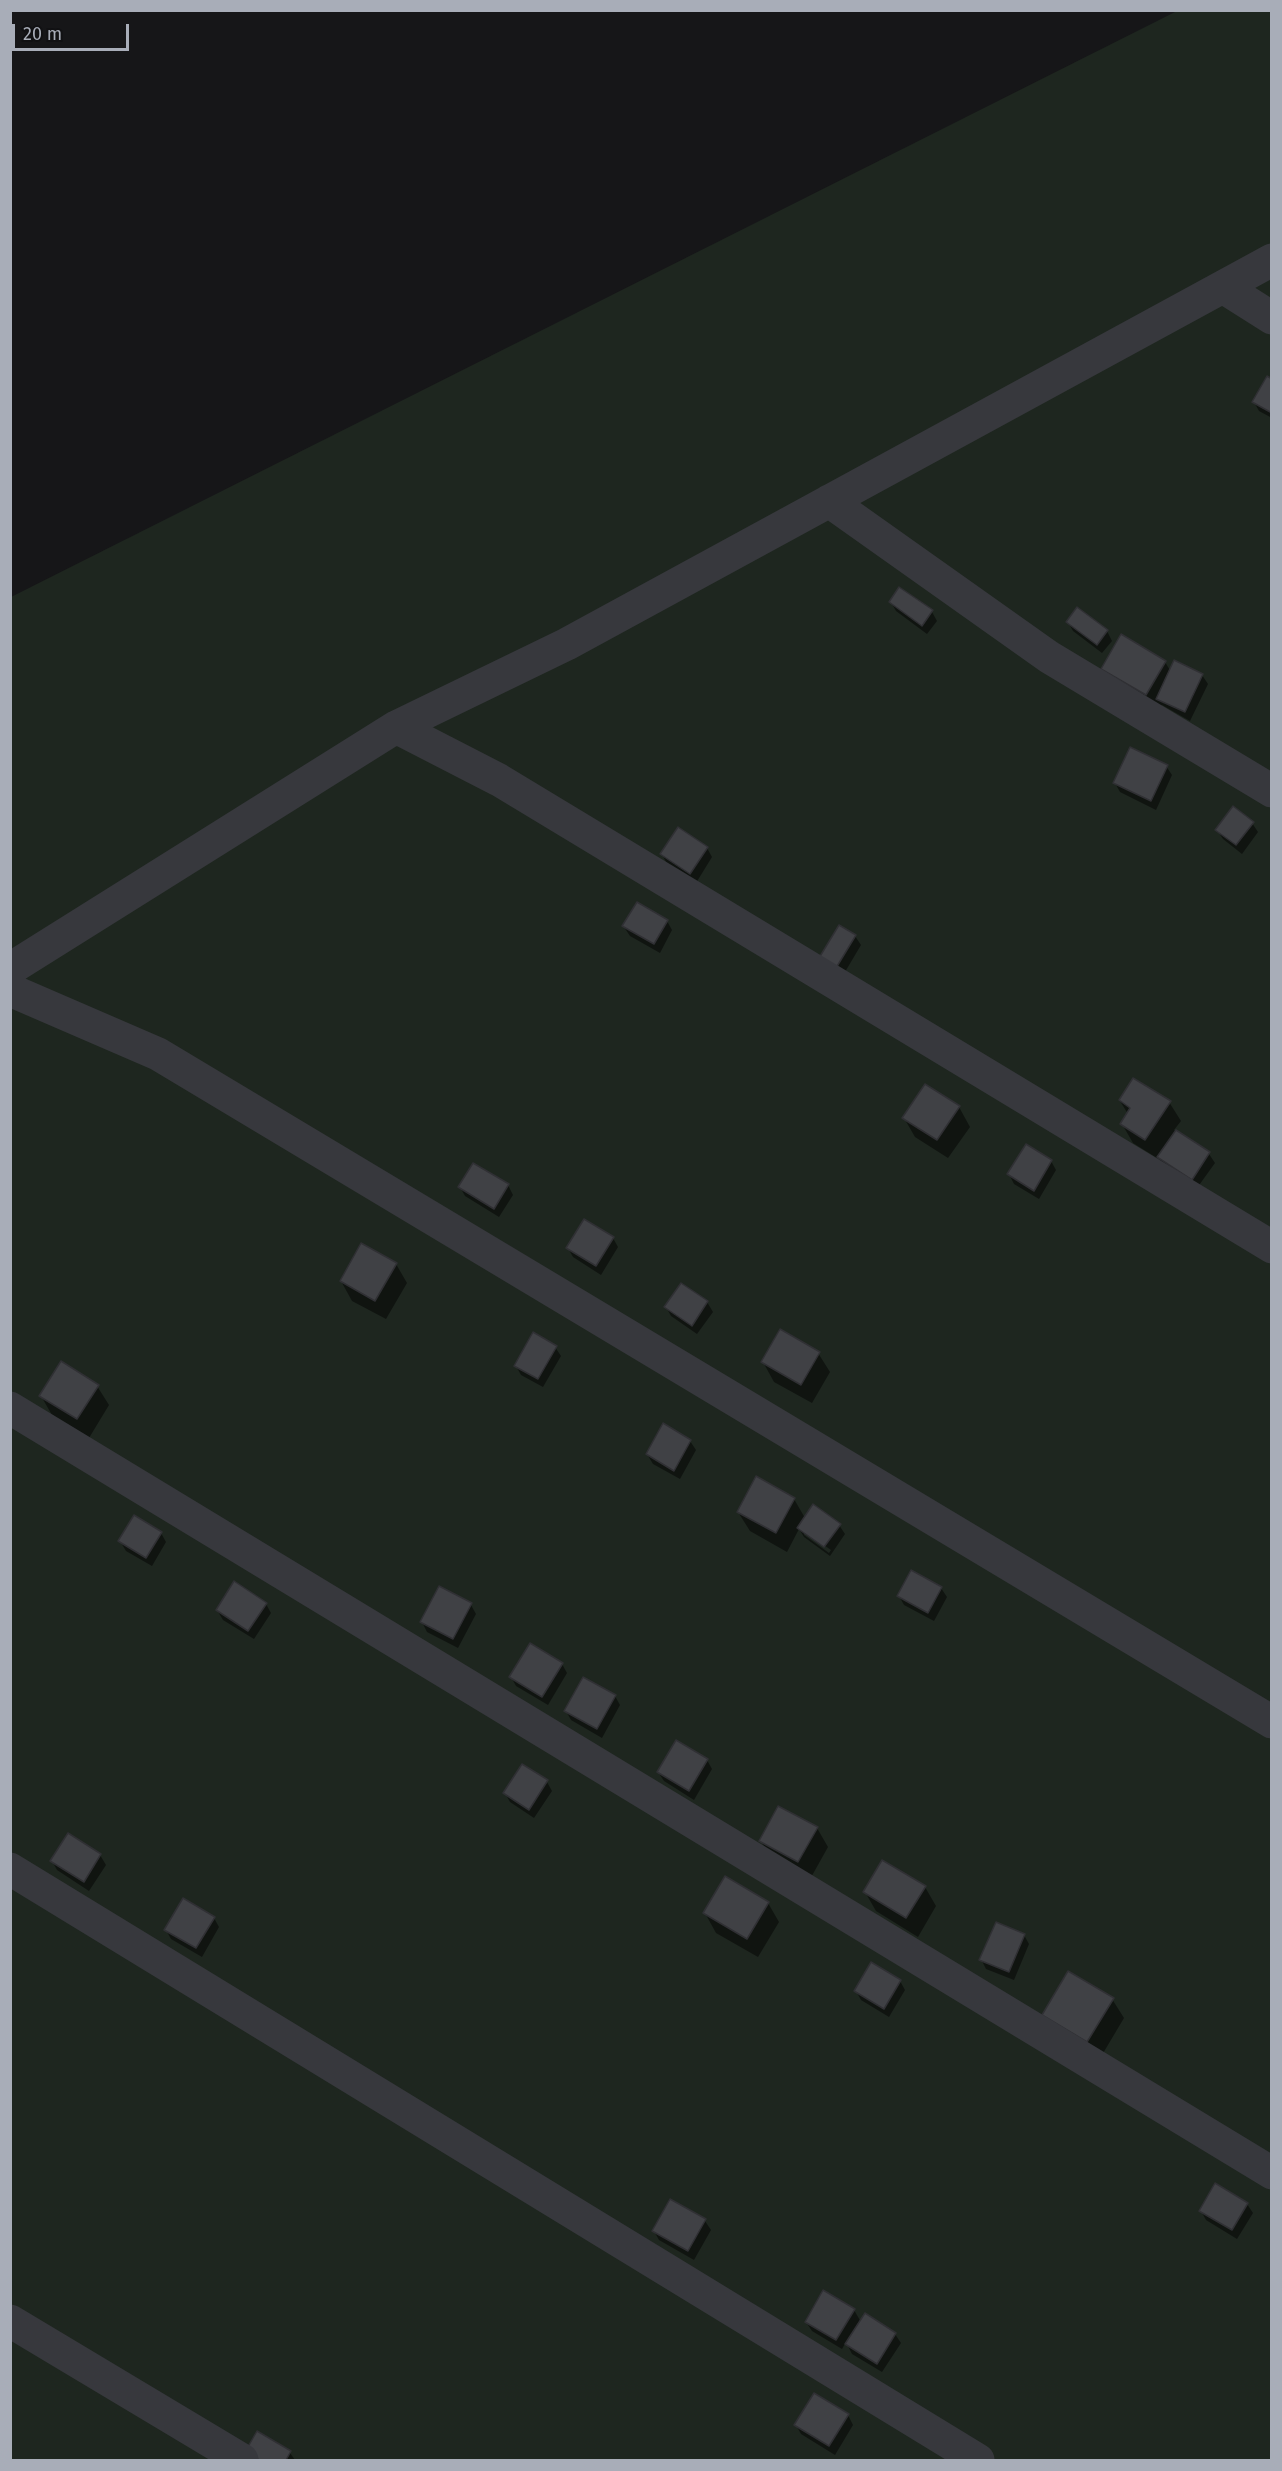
<!DOCTYPE html>
<html>
<head>
<meta charset="utf-8">
<style>
  body { margin:0 }
  #map { position:relative; width:1282px; height:2471px; overflow:hidden; background:#161618; font-family:"Fira Sans",sans-serif }
  canvas { display:block }
  .frame { position:absolute; inset:0; border:12px solid #a8adb8; pointer-events:none }
  .scale { position:absolute; left:12px; top:24px; width:117px; height:27px; box-sizing:border-box; border:3px solid #a8adb8; border-top:0; padding-left:8px; font-size:18px; line-height:21px; white-space:nowrap; color:#a8adb8; -webkit-text-stroke:4px #111113; paint-order:stroke }
</style>
</head>
<body>
<div id="map">
<canvas width="1282" height="2471"></canvas>
<div class="frame"></div>
<div class="scale">20 m</div>
</div>
<script>
const ctx = document.querySelector('canvas').getContext('2d');
ctx.lineJoin = 'round';
function fillPath(path, color) { ctx.fillStyle = color; ctx.fill(path, 'evenodd'); }
function strokePath(path, color, width, dash) { ctx.strokeStyle = color; ctx.lineWidth = width; ctx.lineCap = dash ? 'butt' : 'round'; ctx.setLineDash(dash || []); ctx.stroke(path); }
fillPath(new Path2D(`
  M1177,11H1271V2460H11V597Z`), '#1e261f');
fillPath(new Path2D(`
  M1272,381V418L1259,411L1254,402Z
  M891,602L932,612L937,621L927,634L896,611Z
  M1068,622L1107,631L1112,641L1102,653L1073,631Z
  M1165,662L1171,672L1202,675L1208,684L1190,721L1162,705L1157,714L1113,688L1102,669Z
  M1166,766L1172,775L1156,810L1120,792L1115,783Z
  M1252,823L1258,832L1242,854L1223,839L1217,830Z
  M707,848L712,857L696,883L667,864L662,854Z
  M667,921L672,930L660,953L630,936L624,927Z
  M855,936L861,945L842,977L826,967Z
  M1120,1101L1169,1102L1181,1121L1174,1130L1209,1154L1215,1163L1197,1188L1164,1167L1158,1156L1157,1158L1133,1143L1122,1124L1128,1114Z
  M959,1107L970,1127L948,1158L915,1137L904,1118Z
  M1051,1161L1056,1170L1039,1199L1014,1184L1009,1174Z
  M508,1185L513,1195L499,1217L465,1196L460,1187Z
  M613,1238L618,1247L601,1275L573,1257L568,1248Z
  M396,1264L407,1283L386,1319L352,1301L341,1281Z
  M681,1285L707,1302L713,1312L697,1334L671,1316L666,1307Z
  M555,1347L561,1356L543,1387L521,1375L516,1366Z
  M818,1353L830,1372L812,1403L774,1382L763,1362Z
  M97,1386L109,1405L89,1438L52,1415L41,1396Z
  M690,1441L696,1450L680,1479L653,1464L647,1454Z
  M794,1499L805,1518L839,1525L845,1534L830,1556L804,1537L799,1529L787,1552L750,1531L738,1512ZM804,1531L831,1550L829,1553L804,1535Z
  M161,1533L166,1542L152,1566L126,1551L120,1541Z
  M941,1588L947,1597L934,1621L904,1605L899,1596Z
  M266,1604L271,1613L254,1639L223,1620L217,1610Z
  M471,1605L476,1614L458,1648L427,1632L422,1622Z
  M562,1664L567,1673L548,1705L516,1686L511,1677Z
  M615,1696L620,1705L602,1738L571,1720L566,1711Z
  M707,1760L712,1769L694,1800L664,1781L658,1772Z
  M547,1782L552,1791L534,1818L510,1802L505,1793Z
  M817,1828L828,1847L809,1881L772,1860L761,1841Z
  M68,1835L100,1855L106,1865L89,1891L57,1870L52,1861Z
  M925,1887L936,1906L918,1937L876,1911L865,1892Z
  M768,1903L779,1922L758,1957L716,1933L705,1913Z
  M214,1918L219,1927L202,1957L171,1939L166,1930Z
  M1024,1935L1029,1944L1014,1980L986,1969L981,1959Z
  M900,1981L905,1990L889,2017L861,2000L856,1991Z
  M1112,1999L1124,2018L1099,2060L1054,2034Z
  M671,2201L705,2221L711,2230L694,2260L659,2240L654,2231Z
  M1247,2204L1253,2213L1237,2239L1206,2220L1201,2211Z
  M854,2310L861,2322L895,2334L901,2343L882,2372L852,2354L846,2342L842,2349L812,2331L806,2322Z
  M848,2415L853,2425L835,2455L801,2434L796,2425Z
  M258,2433L290,2453L295,2460H252Z`), '#0007');
const building = new Path2D(`
  M1267,376L1272,379V413L1252,402Z
  M899,587L933,610L922,626L889,602Z
  M1077,607L1108,630L1097,645L1066,622Z
  M1121,634L1166,661L1146,695L1101,669Z
  M1174,660L1203,674L1185,712L1156,699Z
  M1130,747L1168,765L1151,801L1113,783Z
  M1233,806L1254,822L1236,845L1215,830Z
  M678,827L708,847L690,874L660,854Z
  M637,902L668,920L654,944L622,926Z
  M839,925L856,935L836,968L819,958Z
  M1133,1078L1171,1101L1145,1140L1120,1124L1130,1108L1119,1100Z
  M925,1084L960,1106L937,1140L902,1118Z
  M1176,1130L1210,1152L1192,1180L1157,1157Z
  M1026,1144L1052,1160L1034,1191L1007,1174Z
  M473,1163L509,1184L494,1209L458,1187Z
  M584,1219L614,1237L596,1266L566,1248Z
  M361,1243L397,1263L375,1301L340,1281Z
  M681,1283L708,1301L692,1326L664,1307Z
  M780,1329L820,1352L801,1385L761,1362Z
  M533,1332L557,1346L538,1379L514,1366Z
  M61,1361L99,1385L77,1419L39,1396Z
  M663,1423L691,1440L674,1471L646,1454Z
  M756,1476L795,1498L776,1533L737,1512Z
  M813,1504L841,1524L824,1547L797,1528Z
  M134,1515L162,1532L146,1558L118,1541Z
  M911,1570L942,1587L928,1613L897,1596Z
  M234,1581L267,1603L248,1631L216,1610Z
  M439,1586L472,1603L453,1639L420,1622Z
  M530,1643L563,1663L542,1697L509,1677Z
  M583,1677L616,1695L597,1729L564,1711Z
  M676,1740L708,1759L689,1791L657,1772Z
  M522,1764L548,1780L529,1810L503,1793Z
  M778,1806L818,1827L798,1862L759,1841Z
  M68,1833L101,1854L84,1882L50,1861Z
  M882,1860L926,1886L906,1918L863,1892Z
  M725,1876L769,1902L747,1939L703,1913Z
  M183,1898L215,1917L196,1948L164,1930Z
  M996,1922L1025,1934L1009,1972L979,1960Z
  M871,1962L901,1980L884,2009L854,1991Z
  M1068,1971L1114,1998L1087,2042L1042,2015Z
  M1215,2183L1248,2203L1232,2230L1199,2211Z
  M670,2199L706,2219L688,2251L652,2231Z
  M823,2290L855,2309L836,2340L805,2322Z
  M865,2313L896,2333L877,2364L845,2344Z
  M814,2393L849,2414L829,2446L794,2425Z
  M257,2431L291,2451L286,2460H259L245,2452Z`);
fillPath(building, '#404145');
strokePath(building, '#303034', 1.5);
strokePath(new Path2D(`
  M1223,287L1272,318
  M829,501L1049,657L1272,791
  M396,727L499,780L1272,1247
  M10,969L396,727L567,644L1272,260
  M10,990L158,1054L1272,1722
  M10,1408L1272,2173
  M10,1869L978,2460
  M10,2321L242,2460`), '#37383d', 33);
</script>
</body>
</html>
